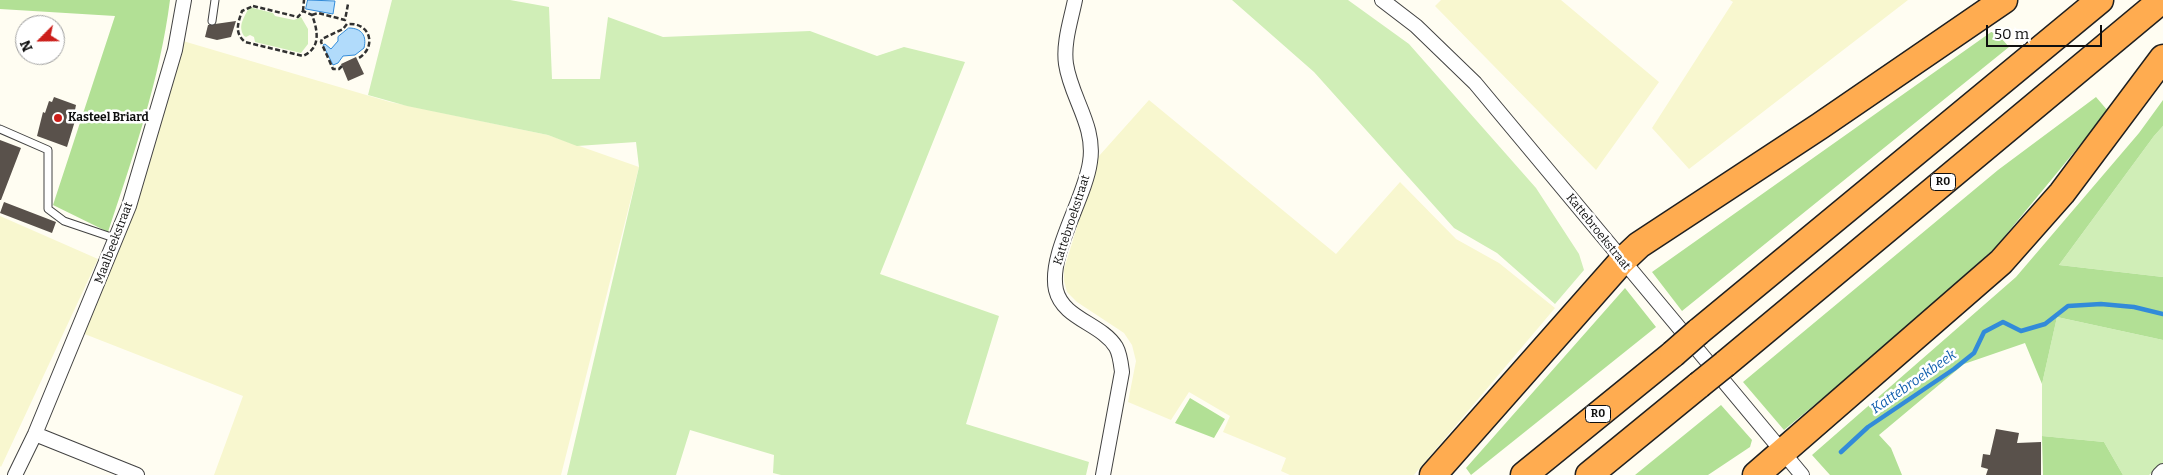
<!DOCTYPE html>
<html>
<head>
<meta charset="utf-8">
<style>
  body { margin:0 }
  #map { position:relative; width:2163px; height:475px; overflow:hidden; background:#fffdf2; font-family:Bitter,serif }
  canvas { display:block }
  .north { position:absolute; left:15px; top:15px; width:50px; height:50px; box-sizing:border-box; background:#fff; border:1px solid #9f9f9f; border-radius:50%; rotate:247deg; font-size:14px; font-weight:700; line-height:20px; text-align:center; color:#0f0f0f }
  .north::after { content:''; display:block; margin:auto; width:18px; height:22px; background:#cc1e1a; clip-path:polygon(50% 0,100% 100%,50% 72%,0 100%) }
  .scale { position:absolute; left:1986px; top:25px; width:116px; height:22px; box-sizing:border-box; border:2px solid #0f0f0f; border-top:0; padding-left:6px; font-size:15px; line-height:18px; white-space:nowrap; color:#0f0f0f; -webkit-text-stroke:4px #fff; paint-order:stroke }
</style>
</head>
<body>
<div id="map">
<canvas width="2163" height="475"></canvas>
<div class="north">N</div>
<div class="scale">50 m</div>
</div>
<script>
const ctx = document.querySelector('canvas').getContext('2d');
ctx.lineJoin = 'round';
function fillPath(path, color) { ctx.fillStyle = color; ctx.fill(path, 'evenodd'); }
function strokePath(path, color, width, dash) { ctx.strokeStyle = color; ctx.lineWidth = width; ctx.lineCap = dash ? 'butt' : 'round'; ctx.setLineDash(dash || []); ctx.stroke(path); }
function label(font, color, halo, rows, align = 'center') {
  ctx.font = font + ' Bitter,serif'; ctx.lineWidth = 5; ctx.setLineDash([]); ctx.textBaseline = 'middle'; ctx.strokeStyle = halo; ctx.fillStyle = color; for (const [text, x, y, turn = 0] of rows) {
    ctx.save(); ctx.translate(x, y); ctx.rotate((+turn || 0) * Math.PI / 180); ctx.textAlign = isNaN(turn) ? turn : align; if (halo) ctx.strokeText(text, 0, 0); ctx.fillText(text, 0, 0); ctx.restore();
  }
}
fillPath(new Path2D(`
  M1441,0H1561L1659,82L1596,170L1435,6Z
  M1730,0H1908L1689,169L1652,128L1733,2Z
  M183,41L390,102L548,135L639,167L561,475H214L243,396L82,333Z
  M1149,100L1336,254L1400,182L1456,239L1499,263L1555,308L1414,475H1290L1281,471L1286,458L1223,432L1230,416L1189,392L1171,420L1128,402L1136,361L1132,345L1124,333L1077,302L1067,292L1064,281V269L1099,156Z
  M0,216L98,259L1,467L0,466Z`), '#f8f7cf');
fillPath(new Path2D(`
  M392,0H510L549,7L552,79H600L608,17L663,37L810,31L877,56L904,47L965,62L880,274L999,316L966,424L1089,462L1086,475H781L773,473L774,455L690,430L676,475H567L639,167L636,142L577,146L548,135L407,106L368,95Z
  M1232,0H1348L1409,44L1536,188L1579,254L1584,270L1555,304L1497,253L1454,228L1314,72Z
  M249,7L273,13L275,16L294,20L301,17L308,29V44L301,53L255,42L254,37L250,35L246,37L244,36C237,25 245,17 249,7Z
  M2163,126V277L2059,265L2154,136Z
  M2057,317L2163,340V463L2149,475H2123L2104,442L2042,436V384Z`), '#d0eeb7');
fillPath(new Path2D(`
  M0,0H170C160,79 133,157 108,232L53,205L115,16L0,9Z
  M1994,30L2009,47L1682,311L1652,272Z
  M2096,97L2108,111L1995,248L1875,355L1784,430L1743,382L1998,170Z
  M2163,100V126L2154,136L2059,265L2163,277V340L2057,317L2042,384L2025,343L1964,364L1879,435L1891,448L1902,475H1830L1812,455L2016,277L2139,133Z
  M1625,288L1656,327L1471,475L1466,468Z
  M1190,398L1225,419L1214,438L1175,423Z
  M1721,405L1752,440L1750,447L1708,475H1635Z
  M2042,436L2104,442L2123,475H2043Z`), '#b2e095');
const water = new Path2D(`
  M308,0L335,1L333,14L306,9Z
  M349,28C362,28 367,36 364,48L355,55L343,56L338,63L333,65L323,45L325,44L331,49L338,41V37Z`);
fillPath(water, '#b1dbfb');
strokePath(water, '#328bd9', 1);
strokePath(new Path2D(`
  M1841,452L1868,427L1954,369L1974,353L1984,332L2003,322L2021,331L2045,324L2068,306L2101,304L2134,307L2163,314`), '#328bd9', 4.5);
fillPath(new Path2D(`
  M236,21L231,37L217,40L205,37L208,25Z
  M356,57L364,74L348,81L341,64Z
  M54,97L76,105L75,110L78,111L67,147L37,136L43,112L45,113L49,101L52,102Z
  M0,140L21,148L1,200H0Z
  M4,202L56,222L52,233L0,213Z
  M1996,429L2019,433L2017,443L2041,442V475H1986L1988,469L1981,467L1983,454L1990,455Z`), '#59514b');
const lane = new Path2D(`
  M212,21L215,0
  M0,129L48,150V209L64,221L117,239`);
const street = new Path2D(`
  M1075,0C1071,20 1063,43 1066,64C1071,98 1096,126 1090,162C1085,199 1048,254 1056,290C1063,319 1101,323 1116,347C1120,354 1121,364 1122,372L1103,475
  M1382,0L1416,26L1475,83L1802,475
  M35,434L137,475
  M15,475L35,434L129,206L175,50L184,0
  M2159,475L2163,471`);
const highway = new Path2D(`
  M1698,332L2100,0
  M1725,364L2162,0
  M1433,475L1622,261L1639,245L1820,126L2004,0
  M1524,475L1673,354
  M1589,475L1699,385
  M1756,475L2001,262L2062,193L2163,58`);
strokePath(lane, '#424242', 9);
strokePath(street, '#424242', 16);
strokePath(highway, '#202020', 29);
strokePath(new Path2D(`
  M253,6L298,17L303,11L312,15C318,31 321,48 303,56L245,42C234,33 238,23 242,11Z
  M303,11L304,0
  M312,15L318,13L345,20L348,4
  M342,66L339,69H333L321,42L322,39L343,29L347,24C372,22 377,49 357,59`), '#313131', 2.5, [5, 2.5]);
strokePath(lane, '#fff', 7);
strokePath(street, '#fff', 14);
strokePath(highway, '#ffac50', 26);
const highwayBridge = new Path2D(`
  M1673,354L1698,332
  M1699,385L1725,364`);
strokePath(highwayBridge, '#202020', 29, []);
strokePath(highwayBridge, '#ffac50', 26);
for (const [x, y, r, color] of [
  [58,118,5,"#cc1e1a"]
]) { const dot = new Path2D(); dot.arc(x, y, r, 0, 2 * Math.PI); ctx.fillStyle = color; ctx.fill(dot); strokePath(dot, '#fff', 2); }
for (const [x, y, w] of [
  [1943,182,25],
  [1598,414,25]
]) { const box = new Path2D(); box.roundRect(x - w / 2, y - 8.5, w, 17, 4); ctx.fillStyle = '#fff'; ctx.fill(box); strokePath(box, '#0f0f0f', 1); }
label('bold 11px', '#0f0f0f', null, [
  ["R0",1943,182],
  ["R0",1598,414]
]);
label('bold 12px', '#0f0f0f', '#fff', [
  ["Kasteel Briard",68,118]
], 'left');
label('12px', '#0f0f0f', '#fff', [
  ["Kattebroekstraat",1072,220,-72],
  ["Kattebroekstraat",1598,232,51],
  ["Maalbeekstraat",114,243,-69]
]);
label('italic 14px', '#0d5cad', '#fff', [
  ["Kattebroekbeek",1914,382,-35]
]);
</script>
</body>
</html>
